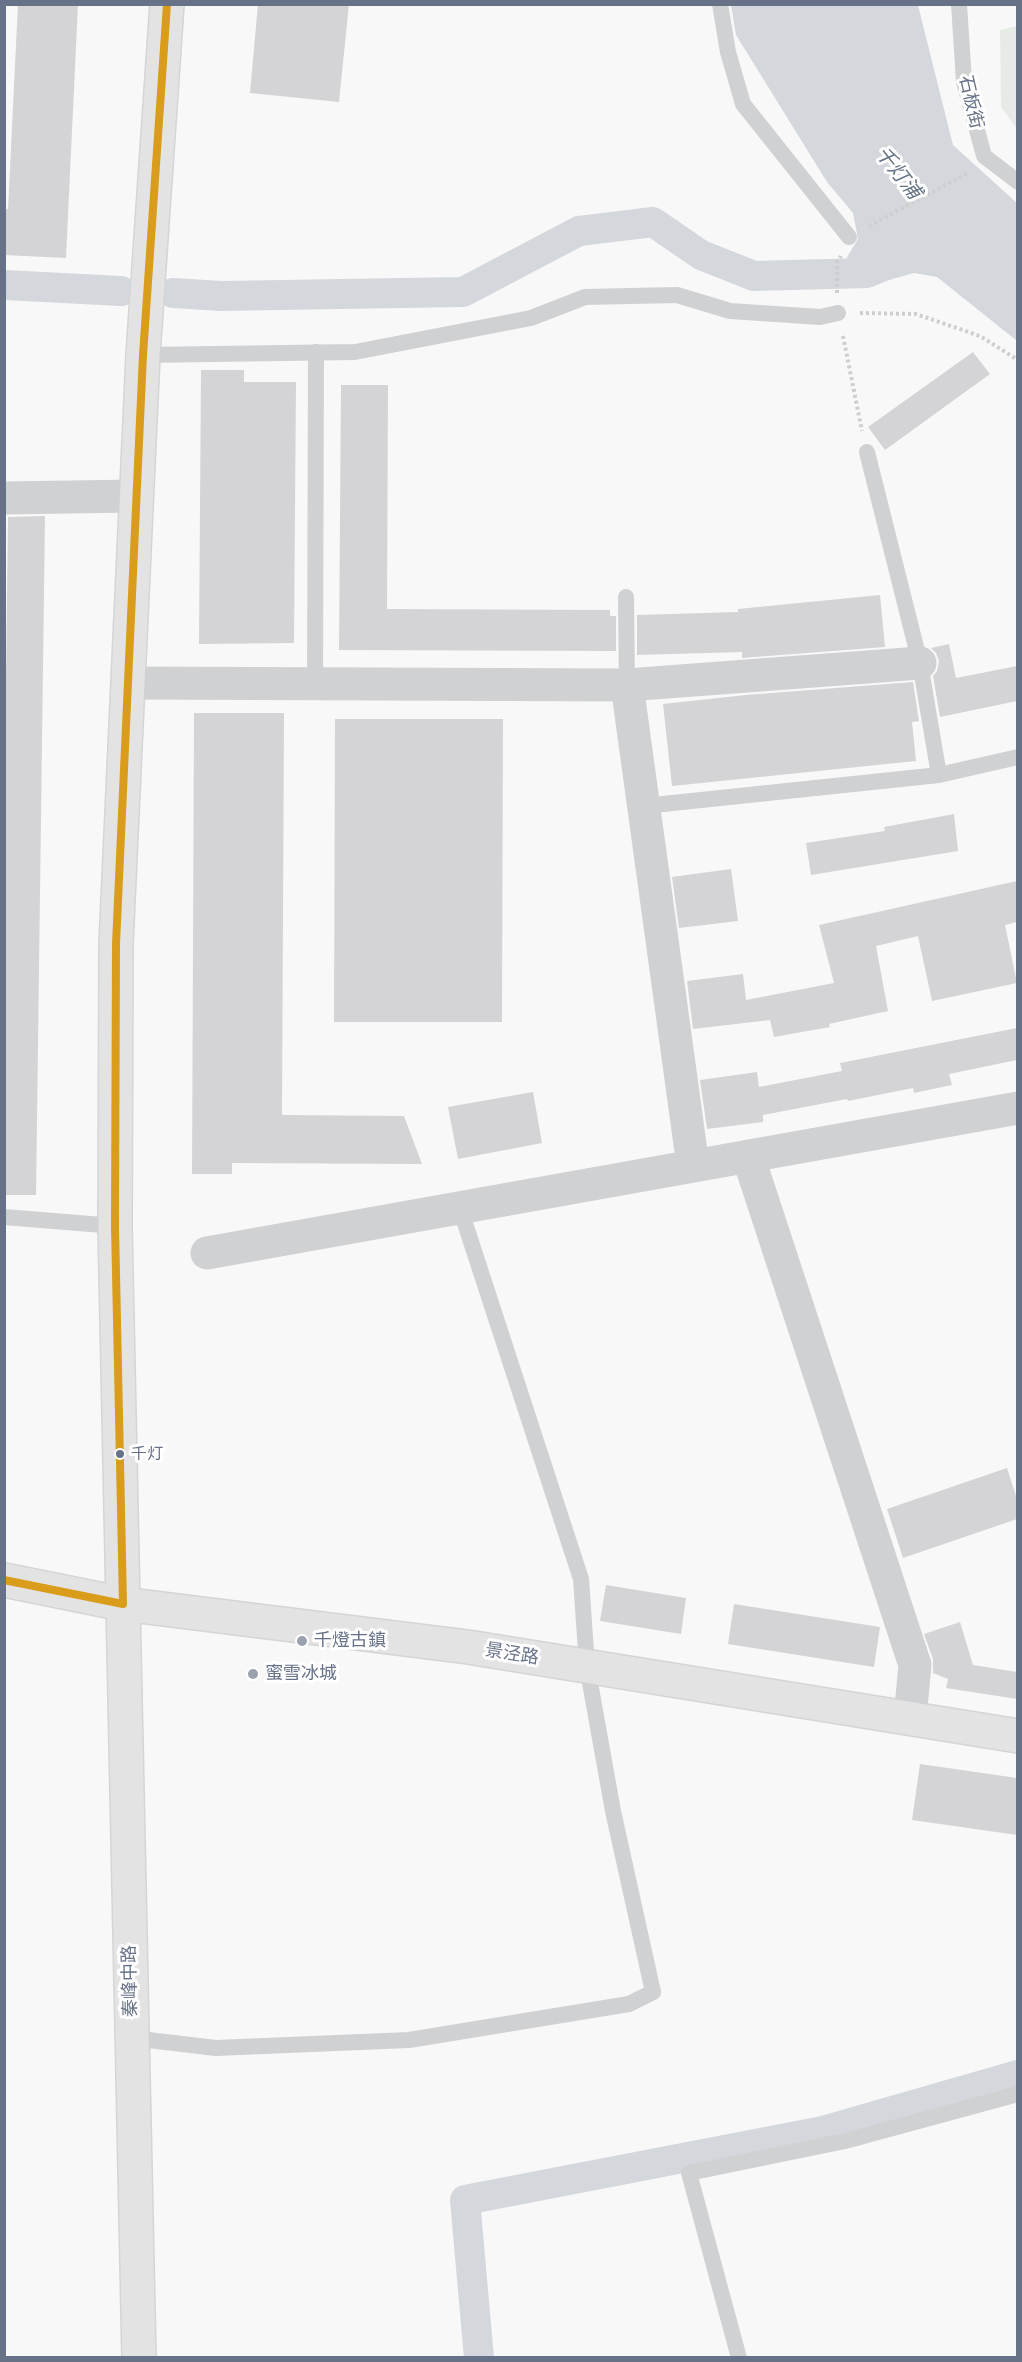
<!DOCTYPE html>
<html>
<head>
<meta charset="utf-8">
<style>
  body { margin:0 }
  #map { position:relative; width:1022px; height:2362px; overflow:hidden; background:#f8f8f8; font-family:Raleway,sans-serif }
  canvas { display:block }
  .frame { position:absolute; inset:0; border:6px solid #677288; pointer-events:none }
</style>
</head>
<body>
<div id="map">
<canvas width="1022" height="2362"></canvas>
<div class="frame"></div>
</div>
<script>
const ctx = document.querySelector('canvas').getContext('2d');
ctx.lineJoin = 'round';
function fillPath(path, color) { ctx.fillStyle = color; ctx.fill(path, 'evenodd'); }
function strokePath(path, color, width, dash) { ctx.strokeStyle = color; ctx.lineWidth = width; ctx.lineCap = dash ? 'butt' : 'round'; ctx.setLineDash(dash || []); ctx.stroke(path); }
function label(font, color, halo, rows, align = 'center') {
  ctx.font = font + ' Raleway,"Noto Sans SC",sans-serif'; ctx.lineWidth = 6; ctx.setLineDash([]); ctx.textBaseline = 'middle'; ctx.strokeStyle = halo; ctx.fillStyle = color; for (const [text, x, y, turn = 0] of rows) {
    ctx.save(); ctx.translate(x, y); ctx.rotate((+turn || 0) * Math.PI / 180); ctx.textAlign = isNaN(turn) ? turn : align; if (halo) ctx.strokeText(text, 0, 0); ctx.fillText(text, 0, 0); ctx.restore();
  }
}
fillPath(new Path2D(`
  M1017,26H1018L1017,129L1001,107L1000,30Z`), '#e7ebe6');
fillPath(new Path2D(`
  M731,5H918L953,145L1017,203V341L937,277L914,273L871,285L849,271L847,257L858,239L853,213L827,182L736,35Z`), '#d4d8dd');
strokePath(new Path2D(`
  M4,285L121,291
  M173,293L221,296L463,292L579,231L653,222L701,255L754,276L867,273L891,263
  M479,2358L465,2200L823,2131L1018,2075`), '#d4d8dd', 30);
fillPath(new Path2D(`
  M18,4H78L66,258L4,255V209H8Z
  M258,4H349L339,102L250,93Z
  M973,352L990,374L885,450L868,427Z
  M201,370H244V382H296L294,643L199,644Z
  M341,385H388L387,609L610,610V616H616V651L339,650Z
  M45,516L36,1195H4V836L8,517Z
  M880,595L885,647L742,658V652L637,655V615L738,612V609Z
  M949,644L956,678L1017,666V701L940,717L933,676L937,671L939,661L936,653L931,648Z
  M913,682L919,721L912,722L916,761L672,786L663,704L746,695Z
  M194,713H284L282,1115L404,1116L422,1164L232,1163V1174H192Z
  M335,719H503L502,1022H334Z
  M954,814L958,851L811,875L806,843L885,831L884,827Z
  M731,869L738,921L679,928L672,877Z
  M1017,881V922L1005,925L1017,983L932,1001L918,936L876,946L888,1011L829,1024L830,1027L774,1037L770,1020L693,1029L687,981L743,974L746,1000L834,983L819,925Z
  M1017,1028V1060L949,1074L952,1085L914,1093L913,1088L848,1101L847,1099L763,1115V1122L707,1129L700,1080L757,1072L759,1087L842,1071L840,1063Z
  M533,1092L542,1143L458,1159L448,1107Z
  M1007,1468L1017,1499V1519L903,1558L887,1509Z
  M606,1585L686,1598L681,1634L600,1621Z
  M734,1604L880,1627L874,1667L728,1644Z
  M960,1622L973,1665L1017,1672V1699L946,1688L948,1679L933,1673V1659L924,1634Z
  M920,1764L1017,1778V1835L912,1820Z`), '#d4d4d6');
const secondary = new Path2D(`
  M4,1580L123,1604L468,1647L1018,1736
  M139,2358L115,1226L116,944L143,355L167,4`);
strokePath(secondary, '#d3d5d7', 36);
strokePath(new Path2D(`
  M869,226L968,173
  M837,293V262L841,256
  M860,313L916,314L980,336L1018,360
  M843,336L862,431`), '#cececf', 4, [3, 3]);
strokePath(new Path2D(`
  M720,4L728,52L743,104L849,237
  M959,4L964,82L984,156L1018,182
  M143,355L355,352L531,318L585,297L677,295L730,311L820,317L838,313
  M867,452L920,663L939,775
  M626,597L627,685
  M315,684L316,352
  M644,806L939,775L1018,757
  M4,1217L115,1226
  M131,2038L216,2048L409,2040L629,2004L653,1992L613,1811L587,1666L581,1579L460,1208
  M739,2358L689,2173L845,2141L1018,2094`), '#d0d1d3', 16);
strokePath(new Path2D(`
  M4,498L136,496
  M128,683L627,685L920,663
  M627,685L693,1166
  M748,1156L915,1665L910,1718
  M207,1253L1018,1108`), '#d0d1d3', 33);
strokePath(secondary, '#e3e3e4', 33);
strokePath(new Path2D(`
  M4,1580L123,1604
  M123,1604L115,1226L116,944L143,355L167,4`), '#da9c1b', 8);
for (const [x, y, r, color] of [
  [120,1454,5,"#677288"],
  [302,1641,6,"#9aa1af"],
  [253,1674,6,"#9aa1af"]
]) { const dot = new Path2D(); dot.arc(x, y, r, 0, 2 * Math.PI); ctx.fillStyle = color; ctx.fill(dot); strokePath(dot, '#fff', 2); }
label('16px', '#677288', '#fff', [
  ["千灯",131,1454]
], 'left');
label('18px', '#677288', '#fff', [
  ["石板街",971,102,77],
  ["景泾路",512,1654,9],
  ["秦峰中路",130,1981,-91]
]);
label('18px', '#677288', '#fff', [
  ["千燈古鎮",314,1641],
  ["蜜雪冰城",265,1674]
], 'left');
label('italic 20px', '#637383', '#fff', [
  ["千灯浦",898,173,52]
]);
</script>
</body>
</html>
